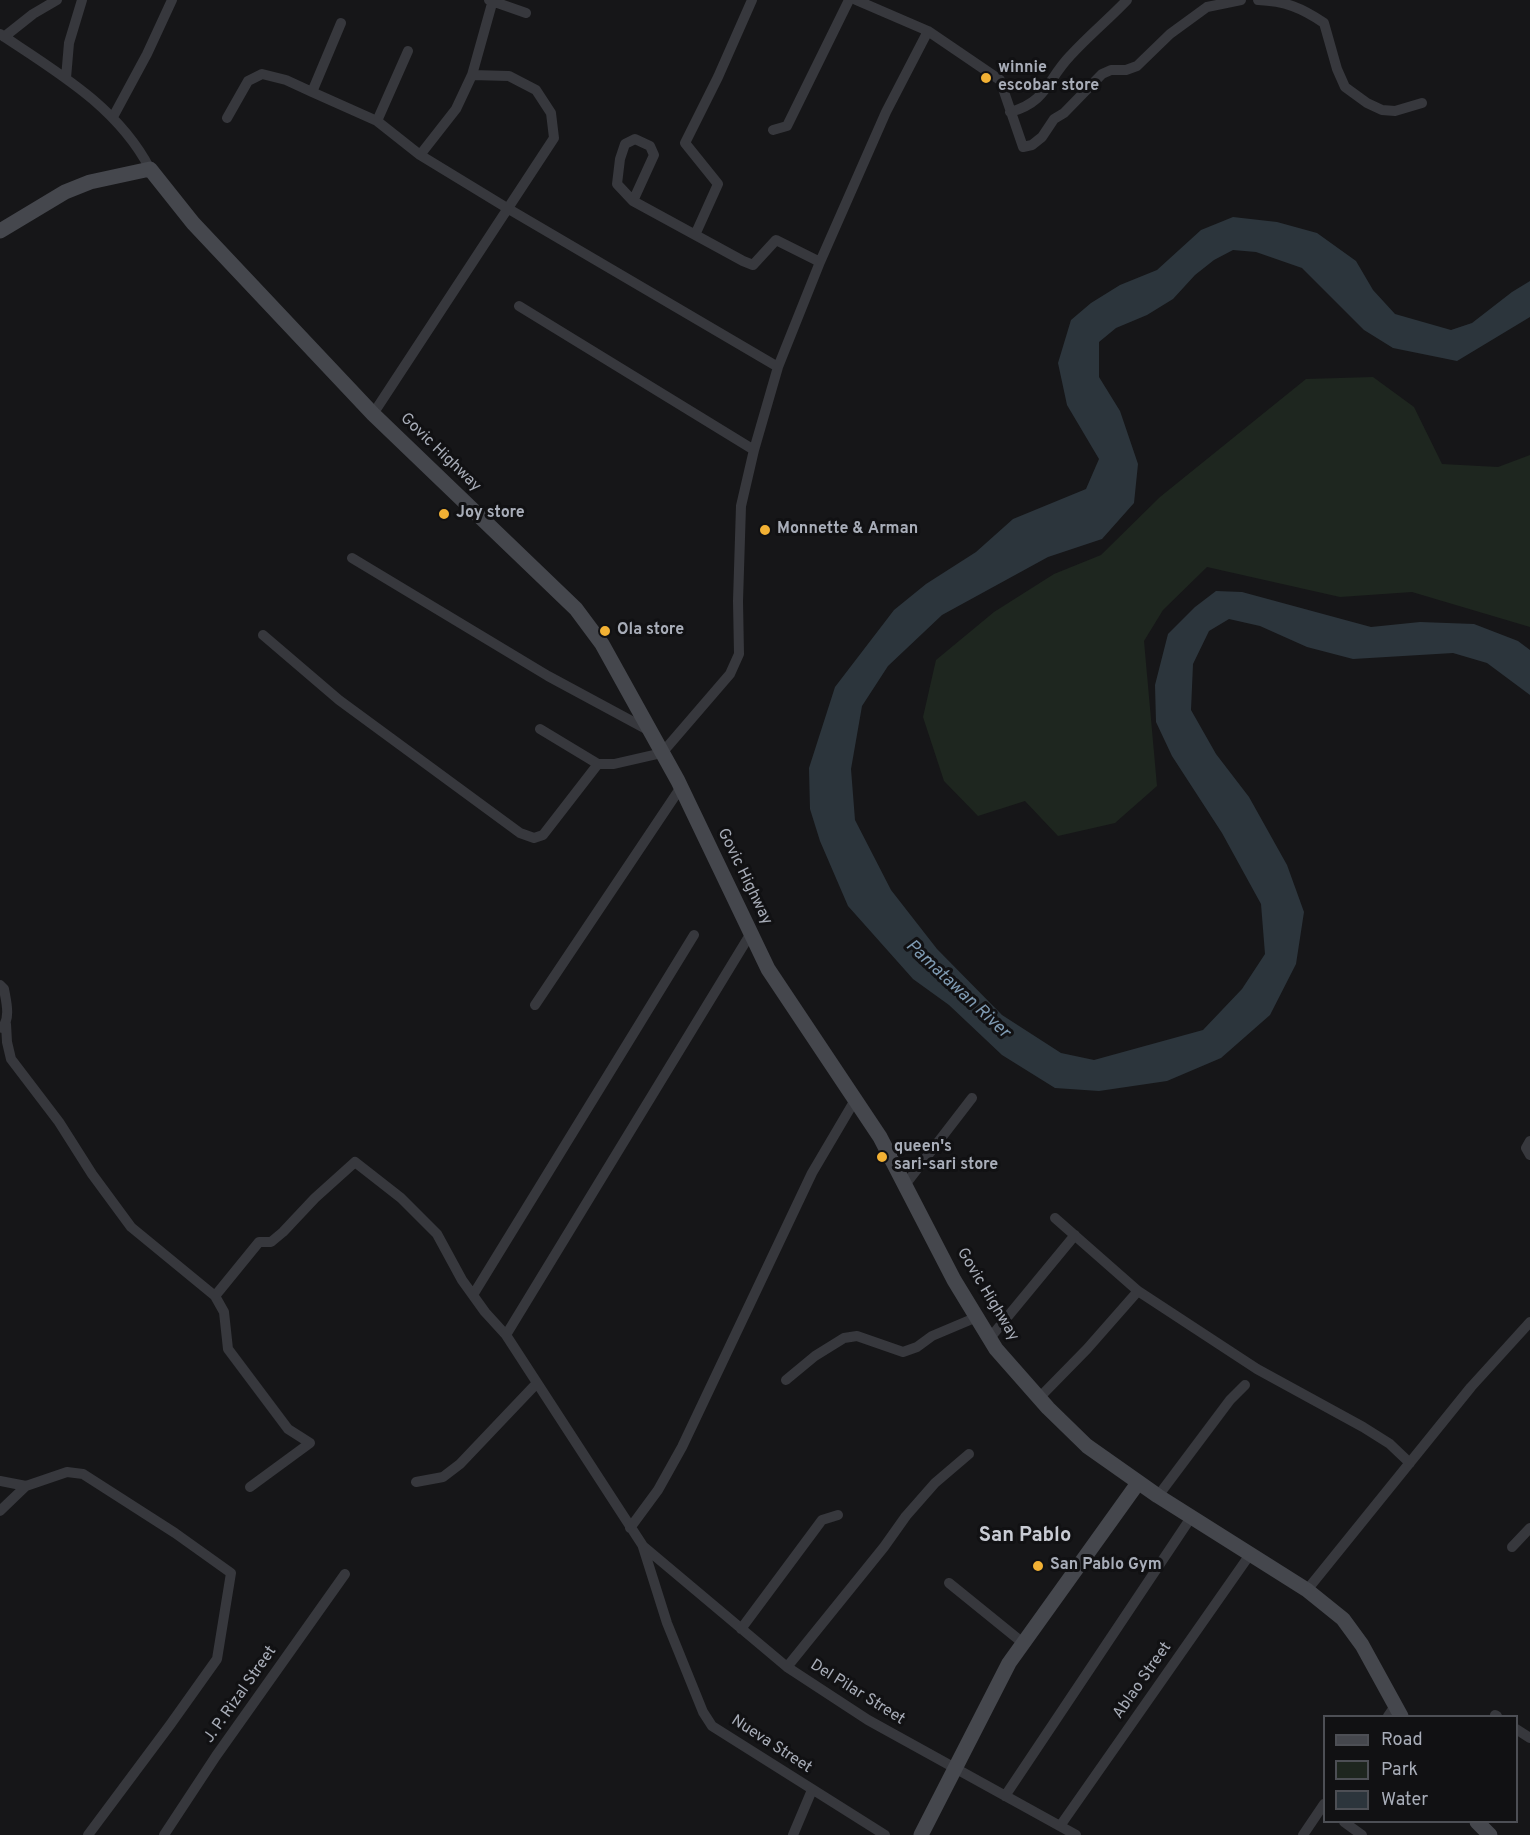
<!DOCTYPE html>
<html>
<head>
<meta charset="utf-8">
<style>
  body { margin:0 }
  #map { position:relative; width:1530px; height:1835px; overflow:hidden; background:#161618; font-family:Overpass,sans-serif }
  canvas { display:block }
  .legend { position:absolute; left:1323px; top:1715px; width:195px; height:108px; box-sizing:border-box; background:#111113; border:2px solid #4d4f55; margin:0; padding:8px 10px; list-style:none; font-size:18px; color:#a8adb8 }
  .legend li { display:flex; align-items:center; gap:12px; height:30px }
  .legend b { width:30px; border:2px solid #4d4f55 }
</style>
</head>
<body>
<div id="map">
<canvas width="1530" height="1835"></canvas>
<ul class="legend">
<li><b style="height:8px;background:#45474d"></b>Road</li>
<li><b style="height:16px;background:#1e261f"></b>Park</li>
<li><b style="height:16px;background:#2c353c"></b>Water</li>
</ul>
</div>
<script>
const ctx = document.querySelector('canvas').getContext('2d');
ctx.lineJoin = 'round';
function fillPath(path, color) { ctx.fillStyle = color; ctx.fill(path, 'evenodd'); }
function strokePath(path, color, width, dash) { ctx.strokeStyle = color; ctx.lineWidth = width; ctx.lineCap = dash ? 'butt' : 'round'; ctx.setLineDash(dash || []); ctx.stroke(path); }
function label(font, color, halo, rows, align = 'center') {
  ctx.font = font + ' Overpass,sans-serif'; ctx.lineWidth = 6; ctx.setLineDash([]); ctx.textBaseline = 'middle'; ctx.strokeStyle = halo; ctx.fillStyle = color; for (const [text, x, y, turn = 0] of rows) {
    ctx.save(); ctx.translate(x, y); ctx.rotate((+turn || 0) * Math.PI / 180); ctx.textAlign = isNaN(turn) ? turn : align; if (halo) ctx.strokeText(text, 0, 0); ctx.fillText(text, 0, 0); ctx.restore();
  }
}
fillPath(new Path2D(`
  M1373,377L1414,407L1442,464L1498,467L1530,455V627L1412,592L1340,597L1207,567L1163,610L1144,641L1157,786L1115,823L1058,836L1025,801L978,816L944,781L923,717L936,660L994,612L1054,574L1101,555L1160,497L1306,379Z`), '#1e261f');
fillPath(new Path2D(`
  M1233,217L1277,222L1317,233L1356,261L1373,290L1395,314L1451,330L1472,323L1512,292L1530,281V317L1457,361L1393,348L1364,330L1302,268L1256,252L1233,250L1214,260L1195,275L1173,299L1147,315L1116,328L1099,342V377L1120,411L1138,464L1134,503L1102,539L1048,557L942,615L888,666L862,706L851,769L855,820L891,890L937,949L1002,1015L1061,1053L1094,1060L1203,1030L1242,989L1265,954L1261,904L1222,833L1172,756L1156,722L1155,685L1168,634L1195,607L1216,591L1242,592L1371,627L1420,622L1474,624L1518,641L1530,650V695L1487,663L1453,653L1353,659L1307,647L1260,626L1229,619L1209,631L1193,664L1191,710L1216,754L1249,797L1287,865L1304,912L1296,964L1270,1015L1221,1058L1167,1081L1099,1091L1055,1088L1002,1055L949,1005L913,979L848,906L820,841L810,809L809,768L835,687L894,610L926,584L976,552L1013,519L1086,489L1099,459L1067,405L1058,363L1071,320L1091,303L1120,285L1157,270L1201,230Z`), '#2c353c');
strokePath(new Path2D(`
  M489,0L526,13
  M856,0L928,31L1000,80L1023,147L1032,145L1042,137L1054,119L1064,113L1102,74L1111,70H1126L1137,66L1170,34L1207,7L1241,0
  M1258,0C1285,1 1302,8 1324,23L1337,69L1345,87L1367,103L1382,110L1395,111L1422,103
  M0,34C57,72 118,107 150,169
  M4,37L33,14L57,0
  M66,78L69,43L82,0
  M312,92L341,23
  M1010,112C1047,102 1047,80 1070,56C1088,36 1109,19 1127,0
  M113,117L147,54L172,0
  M227,118L248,81L262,74L286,80L312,92L377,121L420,155L507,208L778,367
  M377,121L408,51
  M773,130L787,126L849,0
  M420,155L456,109L472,75L493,0
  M633,201L654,155L650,146L635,139L625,144L620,159L617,184L633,201L743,261L753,265L776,240L820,262
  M695,235L718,184L685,143L718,77L752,0
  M519,306L754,450
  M373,414L554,138L551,113L536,90L509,76L472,75
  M352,558L548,676L650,731
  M263,635L339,700L520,833L534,838L543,835L598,764
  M540,729L598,764H614L662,753L730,674L739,654L738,601L741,506L754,450L778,367L820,262L886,112L928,31
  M751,933L506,1335L643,1546L787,1667L868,1720L1076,1835
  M0,985L4,989C6,1001 11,1018 2,1028
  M535,1005L681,787
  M6,1024L7,1042L11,1059L59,1122L92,1174L131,1227L215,1296
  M1530,1141L1526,1148L1530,1155
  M905,1185L972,1098
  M1055,1218L1138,1291L1257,1369L1363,1427L1390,1444L1410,1463
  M473,1295L694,935
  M990,1338L1075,1235
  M786,1380L815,1356L844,1338L857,1336L903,1352L917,1347L932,1336L977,1317
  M1039,1398L1087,1349L1138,1291
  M0,1481L26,1486
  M416,1482L443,1477L460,1464L537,1383
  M250,1487L310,1443L288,1429L228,1349L224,1312L215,1296L259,1242H271L283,1232L315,1198L355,1162L401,1198L437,1234L462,1280L485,1312L506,1335
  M1158,1496L1230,1400L1245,1385
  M0,1511L26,1486L67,1472L83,1474L175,1533L231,1573L217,1659L170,1725L88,1835
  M630,1528L658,1490L682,1447L812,1173L855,1100
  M643,1547L667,1623L703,1712L712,1726L885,1835
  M1512,1547L1530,1528
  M949,1583L1023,1643
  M1307,1590L1471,1387L1530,1322
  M741,1629L822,1520L838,1515
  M787,1667L884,1547L906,1516L935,1483L969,1454
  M1495,1715L1497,1716
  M1388,1716L1395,1706
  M1516,1729L1530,1738
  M1005,1796L1192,1516
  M1344,1822L1362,1835
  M1060,1826L1251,1553
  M164,1835L216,1756L345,1574
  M793,1835L812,1790
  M1303,1835L1324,1804`), '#37383d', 10);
strokePath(new Path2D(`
  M0,231L65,192L90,182L150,169L193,223L373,414L576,609L602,644L678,781L768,969L880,1137L954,1280L996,1349L1048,1408L1087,1446L1158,1496L1307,1590L1343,1619L1362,1645L1401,1716
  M1477,1822L1490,1835
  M921,1835L1009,1663L1138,1483`), '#45474d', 15);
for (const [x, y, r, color] of [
  [986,78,6,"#f2b134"],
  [444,514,6,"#f2b134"],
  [765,530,6,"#f2b134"],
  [605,631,6,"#f2b134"],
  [882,1157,6,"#f2b134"],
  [1038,1566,6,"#f2b134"]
]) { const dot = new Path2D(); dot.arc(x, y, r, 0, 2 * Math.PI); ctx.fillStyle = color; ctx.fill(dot); strokePath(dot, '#111113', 2); }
label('bold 16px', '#a8adb8', '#111113', [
  ["winnie",998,69],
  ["escobar store",998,87],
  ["Joy store",456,514],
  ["Monnette & Arman",777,530],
  ["Ola store",617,631],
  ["queen's",894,1148],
  ["sari-sari store",894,1166],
  ["San Pablo Gym",1050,1566]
], 'left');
label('16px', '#a8adb8', '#111113', [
  ["Govic Highway",440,453,44],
  ["Govic Highway",744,877,64],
  ["Govic Highway",987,1295,59],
  ["Ablao Street",1143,1681,-55],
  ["Del Pilar Street",857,1693,32],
  ["J. P. Rizal Street",241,1695,-55],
  ["Nueva Street",771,1745,33]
]);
label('italic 18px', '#7f9bb3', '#111113', [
  ["Pamatawan River",957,990,43]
]);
label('bold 20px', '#c9ccd4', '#111113', [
  ["San Pablo",1025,1537]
]);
</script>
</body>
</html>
